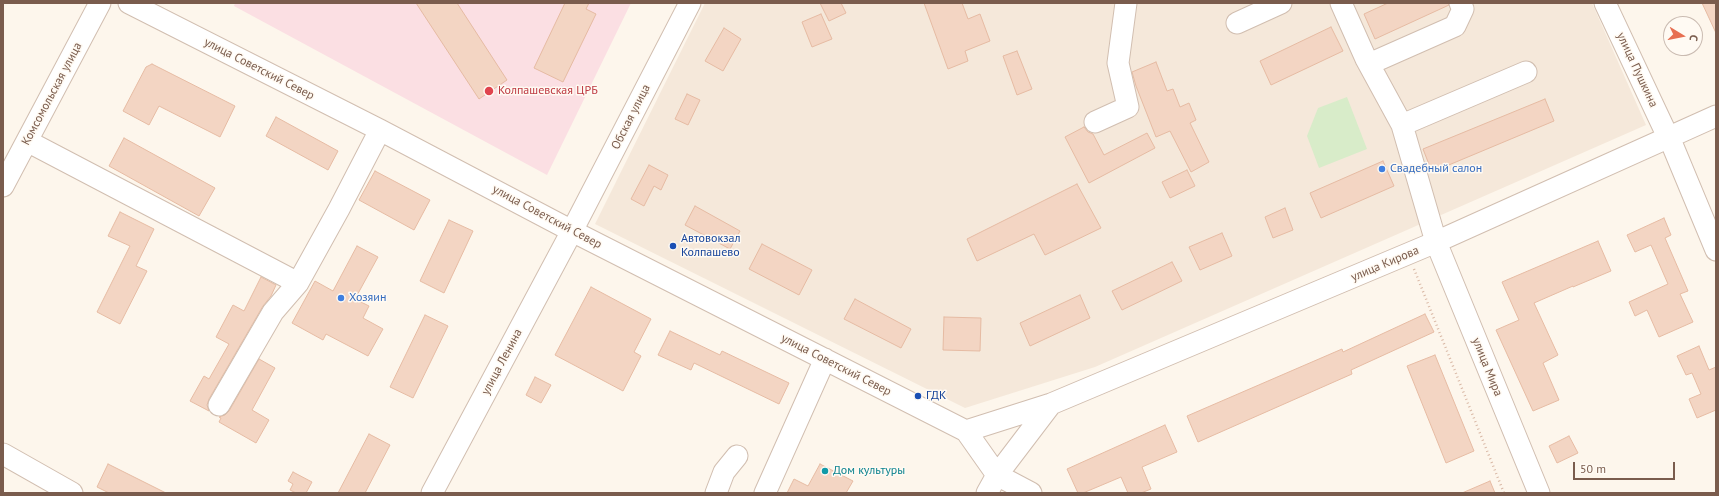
<!DOCTYPE html>
<html>
<head>
<meta charset="utf-8">
<style>
  body { margin:0 }
  #map { position:relative; width:1719px; height:496px; overflow:hidden; background:#fdf6ec; font-family:"PT Sans",sans-serif }
  canvas { display:block }
  .frame { position:absolute; inset:0; border:4px solid #7a5c4d; pointer-events:none }
  .north { position:absolute; left:1663px; top:16px; width:40px; height:40px; box-sizing:border-box; background:#fffaf3; border:1px solid #cabbb1; border-radius:50%; rotate:100deg; font-size:11px; font-weight:700; line-height:16px; text-align:center; color:#7a5c4d }
  .north::after { content:''; display:block; margin:auto; width:14px; height:18px; background:#e76f51; clip-path:polygon(50% 0,100% 100%,50% 72%,0 100%) }
  .scale { position:absolute; left:1573px; top:462px; width:102px; height:18px; box-sizing:border-box; border:2px solid #7a5c4d; border-top:0; padding-left:5px; font-size:12px; line-height:14px; white-space:nowrap; color:#7a5c4d; -webkit-text-stroke:3px #fffaf3; paint-order:stroke }
</style>
</head>
<body>
<div id="map">
<canvas width="1719" height="496"></canvas>
<div class="frame"></div>
<div class="north">С</div>
<div class="scale">50 m</div>
</div>
<script>
const c = document.querySelector('canvas').getContext('2d');
c.lineJoin = 'round';
function paint(path, color) {
  c.fillStyle = color;
  c.fill(path, 'evenodd');
}
function toPath(rows) {
  const path = new Path2D();
  for (const r of rows) {
    path.moveTo(r[0], r[1]);
    for (let i = 2; i < r.length; i += 2) path.lineTo(r[i], r[i + 1]);
  }
  return path;
}
function stroke(path, color, width, dash) {
  c.strokeStyle = color;
  c.lineWidth = width;
  c.lineCap = dash ? 'butt' : 'round';
  c.setLineDash(dash || []);
  c.stroke(path);
}
function drawText(font, color, halo, rows, align = 'center') {
  c.font = font + ' "PT Sans",sans-serif';
  c.lineWidth = 3;
  c.setLineDash([]);
  c.textBaseline = 'middle';
  c.strokeStyle = halo;
  c.fillStyle = color;
  for (const [text, x, y, turn = 0] of rows) {
    c.save();
    c.translate(x, y);
    c.rotate((+turn || 0) * Math.PI / 180);
    c.textAlign = isNaN(turn) ? turn : align;
    if (halo) c.strokeText(text, 0, 0);
    c.fillText(text, 0, 0);
    c.restore();
  }
}
paint(toPath([
  [705,3,1592,3,1646,125,1095,367,965,408,595,224]
]), '#f5e8da');
paint(toPath([
  [235,3,631,3,547,175,234,6]
]), '#fbdfe3');
paint(toPath([
  [1347,97,1367,149,1319,168,1307,136,1318,108]
]), '#d8ecc9');
const building = toPath([
  [416,3,457,3,507,80,479,99,416,3],
  [565,3,589,3,586,9,596,14,563,82,534,68,565,3],
  [820,3,841,3,846,13,829,21,820,3],
  [924,3,962,3,968,19,980,14,990,41,965,51,968,61,948,69,924,3],
  [1388,3,1448,3,1449,5,1375,39,1364,14,1388,3],
  [1702,3,1716,3,1716,33,1702,3],
  [821,14,832,39,812,47,802,22,821,14],
  [1331,27,1343,51,1271,85,1260,61,1331,27],
  [724,28,741,39,723,71,705,61,724,28],
  [1017,51,1032,89,1017,95,1003,56,1017,51],
  [1156,62,1167,91,1173,89,1180,107,1189,103,1196,120,1190,123,1209,162,1191,172,1170,131,1156,137,1136,86,1132,72,1156,62],
  [152,64,235,106,220,137,159,106,149,125,123,111,146,67,152,64],
  [687,94,700,100,688,125,675,119,687,94],
  [1545,99,1554,121,1432,172,1423,149,1545,99],
  [276,117,338,151,328,170,266,136,276,117],
  [1084,127,1088,132,1093,134,1104,155,1147,133,1155,148,1089,183,1065,137,1084,127],
  [124,138,215,188,199,216,109,166,124,138],
  [1383,161,1394,186,1321,218,1310,193,1383,161],
  [649,165,668,175,661,190,654,186,644,206,631,199,649,165],
  [1187,170,1195,186,1170,198,1162,182,1187,170],
  [375,171,430,200,414,230,359,200,375,171],
  [1077,184,1101,228,1045,255,1034,234,977,261,967,239,1077,184],
  [695,206,740,231,730,249,685,225,695,206],
  [1285,208,1293,230,1273,238,1265,217,1285,208],
  [120,212,154,229,136,266,147,271,120,324,97,312,130,246,108,236,120,212],
  [1664,218,1671,235,1665,238,1688,291,1680,294,1693,322,1659,337,1647,310,1635,316,1629,302,1668,284,1651,245,1635,252,1627,235,1664,218],
  [449,220,473,231,444,293,420,281,449,220],
  [1222,233,1232,256,1200,270,1189,247,1222,233],
  [1598,241,1611,271,1573,287,1573,286,1534,303,1558,355,1543,363,1559,400,1533,411,1496,330,1519,320,1502,282,1598,241],
  [762,244,812,270,799,295,749,269,762,244],
  [357,246,378,257,355,299,369,306,363,318,383,329,368,356,326,334,323,340,292,323,315,281,333,291,357,246],
  [1172,262,1182,281,1122,310,1112,291,1172,262],
  [261,277,276,285,271,296,263,306,209,399,207,405,209,411,190,401,204,376,209,379,229,344,216,337,233,305,244,311,261,277],
  [591,287,651,319,634,352,641,356,623,391,555,355,591,287],
  [1080,295,1090,318,1030,346,1020,323,1080,295],
  [855,299,911,329,901,348,844,319,855,299],
  [1425,314,1434,332,1351,370,1352,374,1198,442,1187,416,1342,349,1343,352,1425,314],
  [425,315,448,326,413,398,390,387,425,315],
  [944,317,981,318,980,351,943,350,944,317],
  [670,331,720,355,722,351,789,383,779,404,694,363,691,370,658,355,670,331],
  [1699,346,1709,370,1716,367,1716,410,1697,418,1689,399,1701,394,1692,373,1686,375,1677,356,1699,346],
  [1435,355,1474,451,1446,463,1407,366,1435,355],
  [259,359,275,368,252,410,269,420,256,443,219,422,221,418,219,417,225,415,229,411,259,359],
  [535,377,551,385,541,403,526,395,535,377],
  [1165,425,1177,452,1142,467,1151,489,1141,493,1128,493,1121,477,1083,493,1078,493,1067,469,1165,425],
  [369,434,390,445,365,493,338,493,369,434],
  [1569,436,1578,453,1557,463,1549,446,1569,436],
  [108,464,166,493,109,493,97,487,108,464],
  [820,464,853,481,846,493,787,493,794,479,808,486,820,464],
  [293,472,312,482,306,493,296,493,290,490,293,484,288,481,293,472],
  [1490,481,1495,493,1462,493,1490,481]
]);
paint(building, '#f3d5c3');
stroke(building, '#e6bba3', 1);
const minor = toPath([
  [129,3,380,130,572,231,966,431,997,475,1031,493],
  [1341,3,1366,59,1402,125,1436,242,1539,493],
  [1605,3,1668,137],
  [1237,23,1281,3],
  [1369,64,1455,26,1463,9,1460,3],
  [1095,122,1128,107,1118,63,1126,3],
  [1402,125,1526,72],
  [1669,137,1716,250],
  [27,141,298,283],
  [3,186,100,3],
  [219,405,273,312,298,283,339,209,380,130],
  [966,431,1051,404,1436,242,1716,116],
  [3,454,72,493],
  [432,493,572,231,690,3],
  [716,493,724,472,737,456],
  [765,493,825,359],
  [987,493,997,475,1051,404]
]);
stroke(minor, '#d1beb0', 23);
stroke(toPath([
  [1414,269,1504,493]
]), '#d9b8a5', 2.5, [1, 3]);
stroke(minor, '#fff', 21);
for (const [x, y, r, color] of [
  [489,91,5,"#e0444e"],
  [1382,169,4,"#3f7fe0"],
  [673,246,4,"#1a4fb4"],
  [341,298,4,"#3f7fe0"],
  [918,396,4,"#1a4fb4"],
  [825,471,4,"#0f9aa8"]
]) {
  const dot = new Path2D();
  dot.arc(x, y, r, 0, 2 * Math.PI);
  c.fillStyle = color;
  c.fill(dot);
  stroke(dot, '#fffaf3', 1.5);
}
drawText('12px', '#7a5c4d', '#fffaf3', [
  ["улица Советский Север",259,69,27],
  ["улица Пушкина",1637,70,65],
  ["Комсомольская улица",52,94,-62],
  ["Обская улица",631,117,-63],
  ["улица Советский Север",547,217,28],
  ["улица Кирова",1385,264,-23],
  ["улица Ленина",502,362,-62],
  ["улица Советский Север",836,365,27],
  ["улица Мира",1487,367,68]
]);
drawText('12px', '#be3a42', '#fffaf3', [
  ["Колпашевская ЦРБ",498,91]
], 'left');
drawText('12px', '#366cbe', '#fffaf3', [
  ["Свадебный салон",1390,169],
  ["Хозяин",349,298]
], 'left');
drawText('12px', '#164399', '#fffaf3', [
  ["Автовокзал",681,239],
  ["Колпашево",681,253],
  ["ГДК",926,396]
], 'left');
drawText('12px', '#0d838f', '#fffaf3', [
  ["Дом культуры",833,471]
], 'left');
</script>
</body>
</html>
